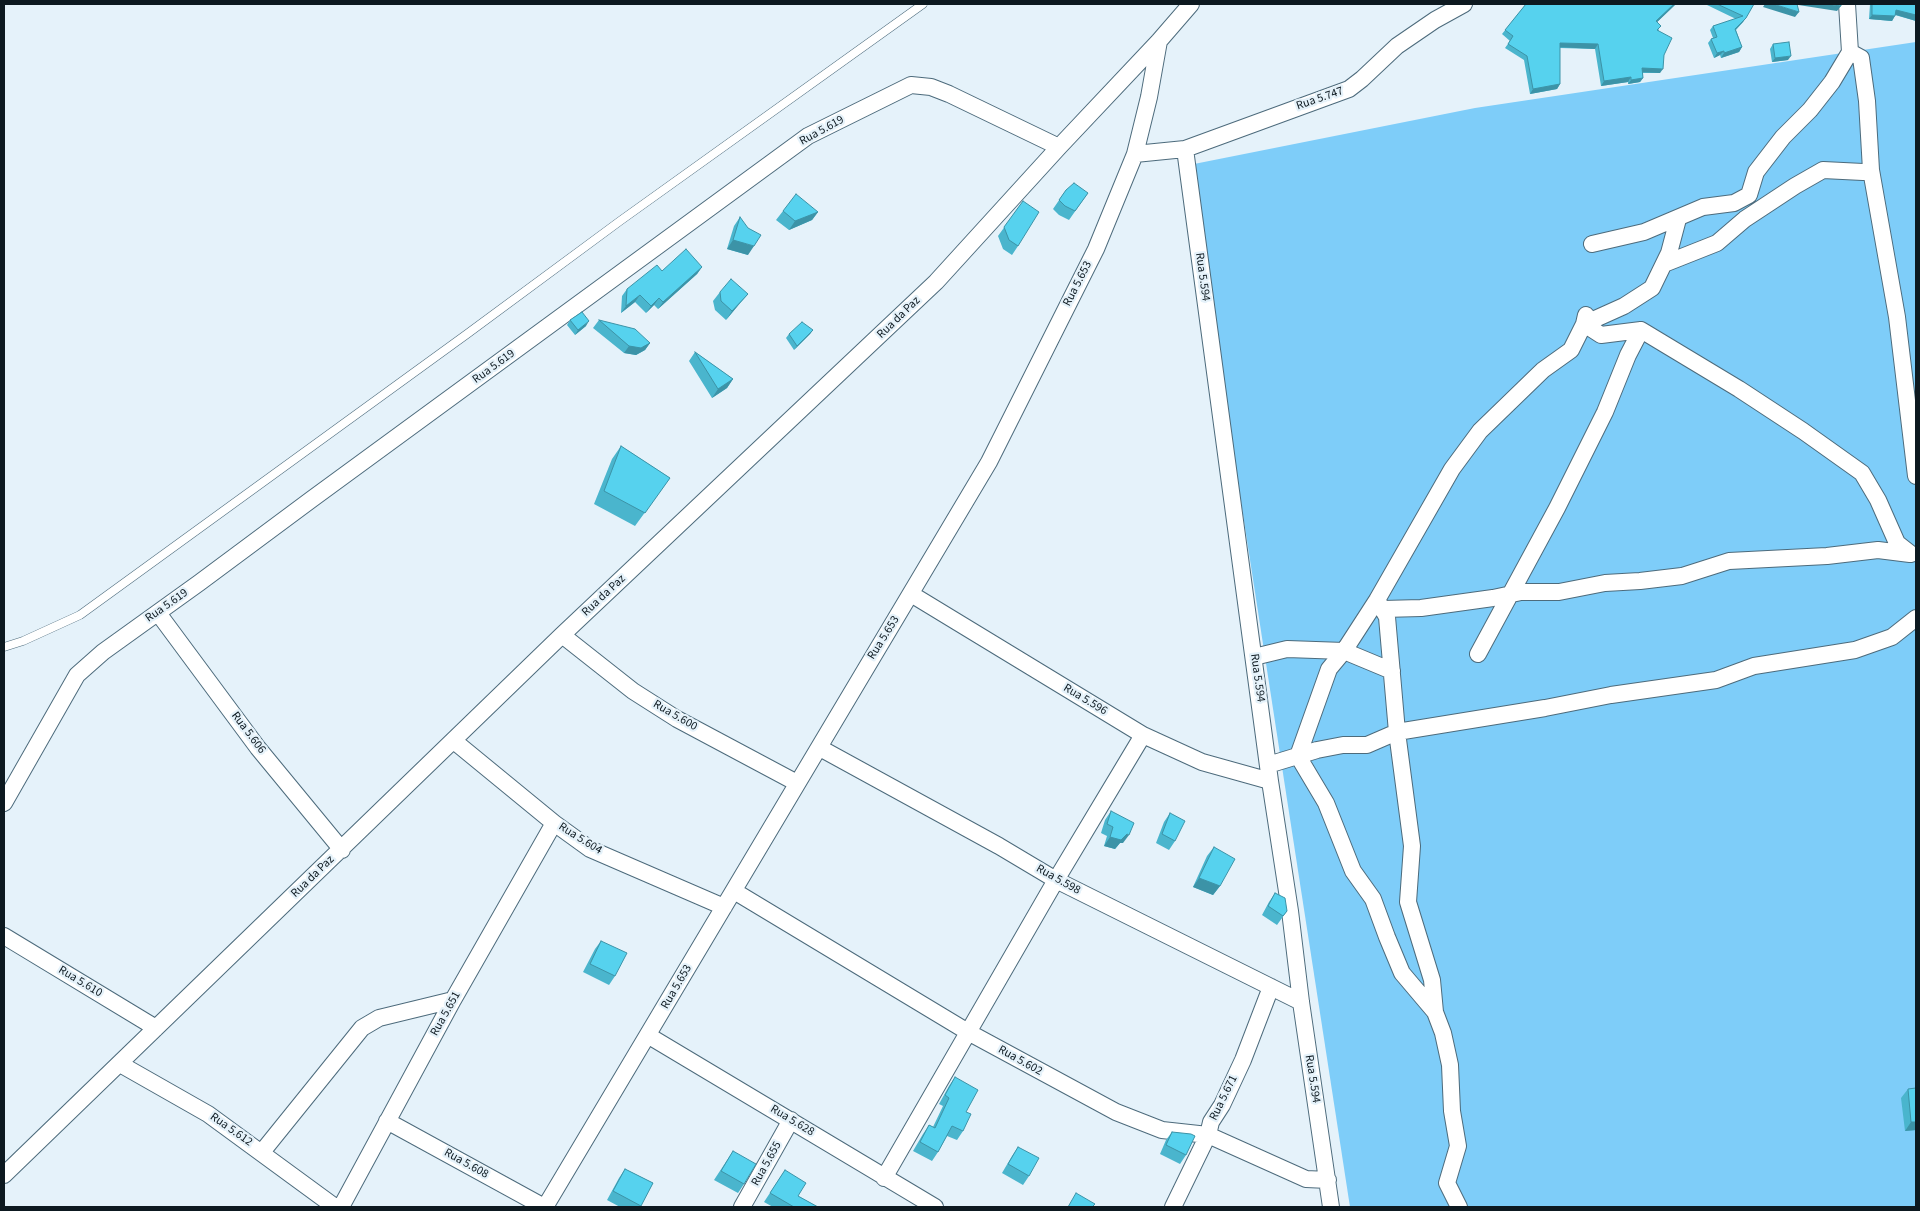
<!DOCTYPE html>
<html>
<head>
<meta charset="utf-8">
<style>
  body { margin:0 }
  #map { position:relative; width:1920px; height:1211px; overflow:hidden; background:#e5f2fa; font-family:"Source Sans 3",sans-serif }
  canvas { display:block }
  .frame { position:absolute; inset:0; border:5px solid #0d1920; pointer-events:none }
</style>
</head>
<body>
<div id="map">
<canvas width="1920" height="1211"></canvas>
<div class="frame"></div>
</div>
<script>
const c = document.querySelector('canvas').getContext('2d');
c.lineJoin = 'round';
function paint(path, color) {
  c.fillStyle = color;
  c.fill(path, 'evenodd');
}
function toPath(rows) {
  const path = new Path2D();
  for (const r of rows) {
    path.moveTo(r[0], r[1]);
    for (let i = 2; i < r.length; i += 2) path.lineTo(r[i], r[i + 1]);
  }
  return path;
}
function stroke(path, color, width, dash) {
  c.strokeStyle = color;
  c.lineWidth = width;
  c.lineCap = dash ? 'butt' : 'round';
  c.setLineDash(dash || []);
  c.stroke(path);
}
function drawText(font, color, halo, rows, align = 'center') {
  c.font = font + ' "Source Sans 3",sans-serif';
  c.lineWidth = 4.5;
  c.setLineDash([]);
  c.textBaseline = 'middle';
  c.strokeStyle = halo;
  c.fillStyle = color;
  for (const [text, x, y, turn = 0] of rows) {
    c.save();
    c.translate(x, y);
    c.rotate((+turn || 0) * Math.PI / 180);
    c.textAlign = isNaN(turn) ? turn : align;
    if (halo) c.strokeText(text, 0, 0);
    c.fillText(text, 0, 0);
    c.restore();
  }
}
paint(toPath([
  [1916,42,1916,1207,1350,1207,1189,165,1475,108]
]), '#7ecdf9');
const lane = toPath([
  [4,647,23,641,80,615,467,334,620,221,923,4]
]);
const street = toPath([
  [1847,4,1850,52],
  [1850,52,1861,58,1867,101,1871,170,1897,317,1916,476],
  [1185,149,1270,781,1290,911,1301,1002,1331,1207],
  [1135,154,1185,149,1349,89,1362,79,1397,46,1435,20,1464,4],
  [1592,244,1644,232,1703,207,1734,203,1749,195,1756,172,1783,137,1810,110,1832,82,1850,52],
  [1664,264,1717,243,1745,219,1795,186,1823,170,1863,172,1871,170],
  [1584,324,1624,306,1652,288,1669,253,1678,219],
  [1641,330,1739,389,1803,431,1862,473,1878,500,1897,543,1911,554],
  [911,594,1143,735,1202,762,1270,781],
  [1377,600,1387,617,1397,732,1412,846,1408,902,1432,980,1435,1012,1443,1033,1450,1065,1452,1111,1458,1146,1447,1183,1459,1207],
  [1383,609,1421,608,1493,598,1521,592,1559,592,1605,583,1640,581,1682,576,1729,561,1827,556,1878,550,1910,554],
  [158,613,258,748,342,850],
  [562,635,633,691,677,719,797,783],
  [1478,654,1557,508,1605,412,1628,355,1641,330,1601,335,1584,324],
  [1254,657,1287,649,1344,651,1392,671],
  [454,741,554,823,590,849,724,907],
  [820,748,999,846,1056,880,1301,1002],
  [1268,765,1317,750,1343,745,1367,745,1397,732,1545,708,1611,695,1716,680,1754,666,1855,650,1892,637,1916,618],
  [4,803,77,675,103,652,199,583,312,499,808,136,911,85,931,87,949,94,1059,147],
  [734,891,968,1032,1116,1112,1162,1130,1208,1135,1306,1179,1328,1180],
  [4,936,156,1028],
  [1435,1012,1402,973,1387,937,1373,899,1353,871,1326,803,1298,756,1329,669,1344,651,1377,600,1452,469,1480,431,1543,370,1571,350,1584,324,1586,315],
  [649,1036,935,1207],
  [120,1064,208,1114,335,1207],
  [387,1121,544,1207],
  [262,1152,362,1028,379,1018,453,1000],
  [4,1175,562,635,936,282,1059,147,1159,41,1191,4],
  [884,1178,1056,880,1143,735],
  [341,1207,453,1000,554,823],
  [545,1207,989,462,1096,249,1135,154,1149,97,1159,41],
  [742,1207,791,1120],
  [1173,1207,1208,1135,1211,1122,1222,1105,1243,1060,1271,987]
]);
stroke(lane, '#4d6b7c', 9);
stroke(street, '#4d6b7c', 18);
stroke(lane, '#fff', 8);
stroke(street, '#fff', 16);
paint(toPath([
  [1526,4,1676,4,1657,22,1664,55,1660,73,1643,73,1643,78,1640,82,1628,84,1628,82,1601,86,1595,49,1560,48,1560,84,1557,89,1530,94,1524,60,1505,48,1510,41,1502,34],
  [1707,4,1754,4,1743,22,1736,30,1742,47,1739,52,1721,58,1720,55,1714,58,1708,43,1711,39,1713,38,1710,30,1713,26,1736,19,1707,5],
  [1870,4,1916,4,1916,21,1895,15,1892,21,1869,19],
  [1773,44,1788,60,1772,62,1770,49],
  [1066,190,1088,193,1069,220,1059,215,1053,209],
  [1023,201,1018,246,1012,255,1003,249,998,236],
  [783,211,818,212,812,220,789,230,776,220],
  [740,217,748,255,727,249,734,226],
  [702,267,697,274,658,309,654,305,646,313,635,302,621,313,622,296,627,289,662,271],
  [720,292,748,294,741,302,726,320,715,310,713,301],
  [570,320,586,326,575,335,567,325],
  [599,320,650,343,645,350,636,355,624,353,593,328],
  [813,330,810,334,794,350,786,338,789,334],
  [695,352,733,379,727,388,712,398,689,361],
  [621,446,670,478,635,526,594,504,612,459],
  [1111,811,1123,843,1120,843,1115,849,1104,846,1107,836,1101,833,1105,820],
  [1170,813,1175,841,1169,850,1156,843,1164,822],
  [1214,847,1220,886,1213,895,1193,887,1207,856],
  [1275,893,1287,911,1277,925,1262,915,1269,902],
  [601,941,615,976,609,985,583,972,595,949],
  [955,1077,966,1112,963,1131,957,1140,947,1136,938,1152,932,1161,913,1151,923,1134,929,1125,933,1127,943,1106,939,1104,949,1086],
  [1908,1089,1916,1130,1905,1131,1901,1098],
  [1172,1132,1186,1155,1180,1164,1160,1154,1166,1140],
  [1018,1147,1029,1176,1023,1185,1002,1173,1012,1156],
  [733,1151,744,1184,738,1193,714,1180],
  [625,1169,653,1183,640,1207,620,1207,607,1200,619,1178],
  [785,1170,798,1196,818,1207,773,1207,764,1202]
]), '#4ab5cd');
paint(toPath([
  [1674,4,1676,4,1653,26,1656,21],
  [1765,4,1773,4,1799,12,1795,17,1763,7],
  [1792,4,1824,4,1841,6,1837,11],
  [1896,10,1916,15,1916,21,1893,14],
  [1872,15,1895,16,1892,21,1869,19],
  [1746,18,1743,22,1732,33,1735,29],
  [1560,43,1598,44,1595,49,1557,47],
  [1742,47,1739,52,1721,58,1724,53],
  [1724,51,1720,55,1714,58,1717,53],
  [1791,56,1788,60,1772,62,1775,58],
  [1642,68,1663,69,1660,73,1639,72],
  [1631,77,1628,82,1601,86,1604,81],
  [1643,78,1640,82,1628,84,1631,80],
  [1560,84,1557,89,1530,94,1533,89],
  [818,212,812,220,789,230,795,221],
  [733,240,754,246,748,255,727,249],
  [702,267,697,274,658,309,663,302],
  [748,294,741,302,726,320,732,311],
  [640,295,635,302,621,313,626,306],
  [659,298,654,305,646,313,651,306],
  [589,321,586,326,575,335,578,330],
  [813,330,810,334,794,350,797,346],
  [650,343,645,350,636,355,624,353,629,346],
  [733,379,727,388,712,398,718,389],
  [1127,834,1129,835,1123,843,1120,843,1115,849,1104,846,1110,837],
  [1199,878,1220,886,1213,895,1193,887],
  [1911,1122,1916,1122,1916,1130,1905,1131]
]), '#3c93a7');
const building = toPath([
  [1526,4,1674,4,1656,21,1661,26,1657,30,1672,38,1664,55,1663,69,1642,68,1643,78,1631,80,1631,77,1604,81,1598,44,1560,43,1560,84,1533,89,1527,56,1508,44,1513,36,1505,30,1526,4],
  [1717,4,1754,4,1746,18,1735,29,1742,47,1724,53,1724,51,1717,53,1711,39,1717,37,1713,26,1743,16,1717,4],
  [1773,4,1797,4,1799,12,1773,4],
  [1824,4,1841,4,1841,6,1824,4],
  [1872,4,1916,4,1916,15,1896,10,1895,16,1872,15,1872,4],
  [1789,42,1791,56,1775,58,1773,44,1789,42],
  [1074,183,1088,193,1075,211,1065,206,1059,200,1066,190,1074,183],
  [796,194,818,212,795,221,783,211,796,194],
  [1023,201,1039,212,1018,246,1009,240,1004,227,1023,201],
  [740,217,748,228,761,235,754,246,733,240,740,217],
  [686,249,702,267,663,302,659,298,651,306,640,295,626,306,627,289,657,265,662,271,686,249],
  [731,279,748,294,732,311,721,301,720,292,731,279],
  [582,312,589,321,578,330,570,320,582,312],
  [599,320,635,329,650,343,641,348,629,346,599,320],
  [802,322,813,330,797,346,789,334,802,322],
  [695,352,733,379,718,389,695,352],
  [621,446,670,478,645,513,604,491,621,446],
  [1111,811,1134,823,1129,835,1127,834,1121,840,1110,837,1113,827,1107,824,1111,811],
  [1170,813,1185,821,1175,841,1162,834,1170,813],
  [1214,847,1235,859,1220,886,1199,878,1214,847],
  [1275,893,1285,898,1287,911,1283,916,1268,906,1275,893],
  [601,941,627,953,615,976,590,964,601,941],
  [955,1077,978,1090,966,1112,971,1114,963,1131,952,1126,938,1152,920,1142,929,1125,935,1128,949,1098,945,1095,955,1077],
  [1916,1088,1916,1122,1911,1122,1908,1089,1916,1088],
  [1172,1132,1191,1134,1195,1136,1186,1155,1166,1145,1172,1132],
  [1018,1147,1039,1158,1029,1176,1008,1164,1018,1147],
  [733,1151,756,1164,744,1184,721,1171,733,1151],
  [625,1169,653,1183,641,1206,613,1191,625,1169],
  [785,1170,806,1183,798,1196,818,1207,794,1207,770,1193,785,1170],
  [1076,1193,1095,1204,1092,1207,1068,1207,1076,1193]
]);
paint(building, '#56d2ee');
stroke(building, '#3c93a7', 1);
drawText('12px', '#0d1920', '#e5f2fa', [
  ["Rua 5.747",1320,99,-19],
  ["Rua 5.619",822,131,-29],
  ["Rua 5.594",1202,277,82],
  ["Rua 5.653",1078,284,-63],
  ["Rua da Paz",899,318,-44],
  ["Rua 5.619",494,367,-36],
  ["Rua da Paz",604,596,-43],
  ["Rua 5.619",167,606,-35],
  ["Rua 5.653",884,638,-58],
  ["Rua 5.594",1257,678,82],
  ["Rua 5.596",1085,700,31],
  ["Rua 5.600",675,716,30],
  ["Rua 5.606",248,733,53],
  ["Rua 5.604",580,839,32],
  ["Rua da Paz",313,877,-44],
  ["Rua 5.598",1058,880,29],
  ["Rua 5.610",80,982,31],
  ["Rua 5.653",677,987,-60],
  ["Rua 5.651",446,1014,-61],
  ["Rua 5.602",1020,1061,29],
  ["Rua 5.594",1312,1079,81],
  ["Rua 5.671",1224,1098,-64],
  ["Rua 5.628",792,1121,31],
  ["Rua 5.612",231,1130,35],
  ["Rua 5.608",466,1164,29],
  ["Rua 5.655",767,1164,-61]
]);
</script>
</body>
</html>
